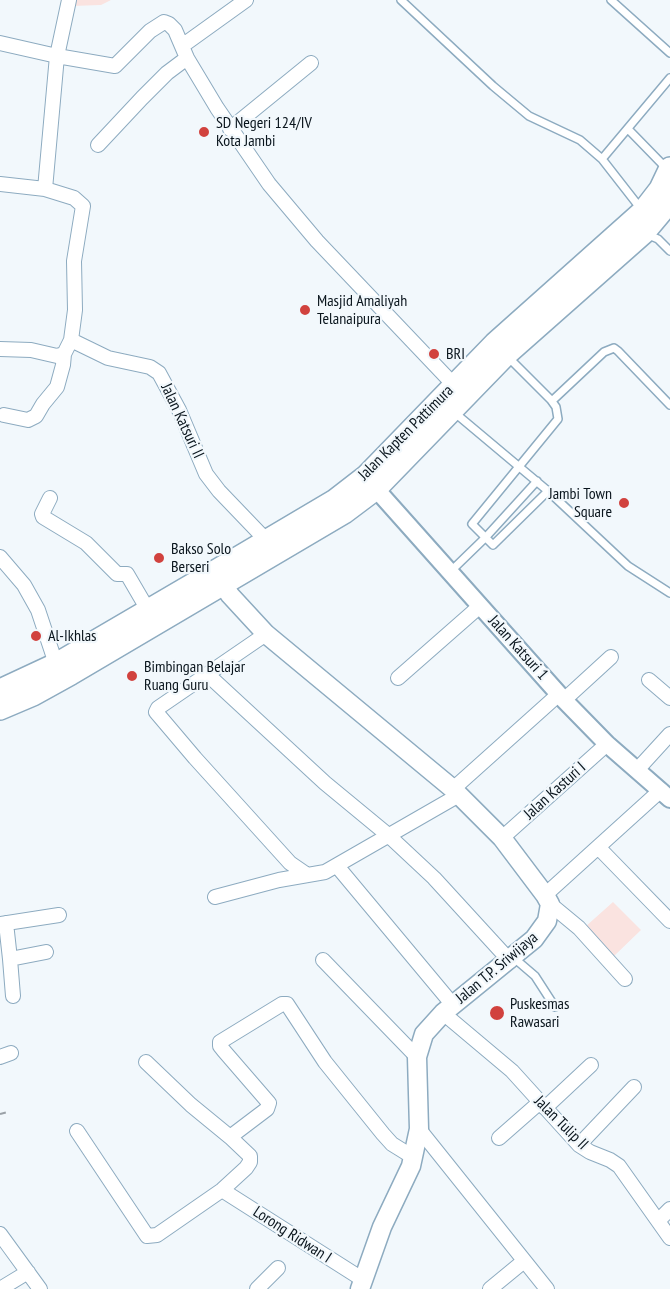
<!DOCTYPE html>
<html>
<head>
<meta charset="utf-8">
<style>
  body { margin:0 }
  canvas { display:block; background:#f2f8fc }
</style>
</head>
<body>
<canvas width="670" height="1289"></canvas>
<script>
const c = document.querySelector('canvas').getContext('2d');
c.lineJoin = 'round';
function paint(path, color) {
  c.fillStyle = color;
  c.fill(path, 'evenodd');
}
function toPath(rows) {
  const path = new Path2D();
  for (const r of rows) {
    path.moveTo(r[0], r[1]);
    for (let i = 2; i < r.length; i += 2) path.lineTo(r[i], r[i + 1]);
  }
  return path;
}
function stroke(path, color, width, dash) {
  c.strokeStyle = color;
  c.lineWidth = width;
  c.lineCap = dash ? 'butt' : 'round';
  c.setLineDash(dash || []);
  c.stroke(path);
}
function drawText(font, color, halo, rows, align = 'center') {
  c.font = font + ' "PT Sans Narrow",sans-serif';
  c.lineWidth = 4.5;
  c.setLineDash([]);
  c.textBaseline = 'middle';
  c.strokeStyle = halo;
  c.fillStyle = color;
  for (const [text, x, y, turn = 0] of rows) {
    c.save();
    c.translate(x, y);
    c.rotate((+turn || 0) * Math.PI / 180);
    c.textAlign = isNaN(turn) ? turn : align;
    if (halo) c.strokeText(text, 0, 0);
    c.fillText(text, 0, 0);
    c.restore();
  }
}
paint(toPath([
  [73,0,111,0,101,5,72,6],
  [613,902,641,930,613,957,585,927]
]), '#fae3e0');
const service = toPath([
  [401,0,493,86,529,116,580,140,602,159,641,209],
  [611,0,670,53],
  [628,129,666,168],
  [602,159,670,78],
  [646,234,658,239,670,251],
  [508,357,551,400,556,407,558,419,472,524,493,545,548,491],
  [551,400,554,399,604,352,614,348,618,351,670,405],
  [455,413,548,491,628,566,670,593],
  [451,571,485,538,537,481],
  [514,958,535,976,555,1007]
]);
const minor = toPath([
  [0,43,57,56,115,66,150,31,164,22,169,24,175,30,187,58,217,108,269,184,317,241,454,385],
  [182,46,246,0],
  [230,129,311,63],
  [98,145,142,98,167,73,187,58],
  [0,184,45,189,74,198,83,206,74,261,75,310,71,340,64,354,57,356,31,350,0,349],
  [45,189,57,56,69,0],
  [71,340,108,358,150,367,159,373,179,410,206,474,219,491,266,540],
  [4,415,28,420,36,416,43,404,57,387,63,365,64,354],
  [50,498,42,514,43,517,86,543,117,574,127,574,148,610],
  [0,557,24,585,38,610,56,664],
  [266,634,158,708,156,712,195,758,290,863,306,874],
  [207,674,325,783,388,835,434,878,510,961],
  [398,678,480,606],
  [649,680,670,698],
  [564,700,611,657],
  [637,770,670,734],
  [453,789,559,694],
  [502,838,607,744],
  [598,847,670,921],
  [337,866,453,1005],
  [545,895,661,790],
  [215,897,279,880,325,872,459,795],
  [550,904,579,928,625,979],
  [6,923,10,959,46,952],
  [0,924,59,915],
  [10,959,13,996],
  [323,960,417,1057],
  [443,1013,512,1071,579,1145,590,1152,610,1160,619,1166,670,1238],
  [0,1057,11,1053],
  [545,1108,591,1065],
  [419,1129,547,1289],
  [77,1131,147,1236,157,1235,222,1190,246,1168,250,1162,250,1156,230,1137,191,1105,146,1062],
  [230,1137,267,1109,269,1103,224,1051,220,1046,220,1042,282,1004,287,1004,325,1062,383,1134,392,1144,413,1157],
  [499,1138,540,1102],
  [579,1145,634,1087],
  [222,1190,362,1279],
  [658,1221,670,1209],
  [0,1234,40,1289],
  [0,1289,28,1272],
  [257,1289,278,1268],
  [490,1289,524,1261]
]);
const tertiary = toPath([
  [376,489,564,700,607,744,670,799]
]);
const secondary = toPath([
  [216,574,230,595,266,634,453,789,502,838,545,895,550,904,547,921,534,939,443,1013,424,1034,417,1057,419,1129,411,1166,382,1227,360,1289]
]);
const primary = toPath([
  [0,690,56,664,215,571,335,500,366,476,495,343,643,211,660,189,670,168],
  [0,709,33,695,71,674,344,513,376,489,506,355,644,233,670,202]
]);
stroke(service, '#8dabc0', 10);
stroke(minor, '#8dabc0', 16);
stroke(tertiary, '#8dabc0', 20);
stroke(secondary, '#8dabc0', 21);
stroke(primary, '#8dabc0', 24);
stroke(toPath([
  [0,1114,8,1112]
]), '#9aa1a7', 2, [6, 3]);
stroke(service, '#fff', 7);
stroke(minor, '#fff', 14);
stroke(tertiary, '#fff', 16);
stroke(secondary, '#fff', 18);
stroke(primary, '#fff', 21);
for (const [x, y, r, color] of [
  [204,132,6,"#d1423e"],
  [305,310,6,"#d1423e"],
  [434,354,6,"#d1423e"],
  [624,503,6,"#d1423e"],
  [159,558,6,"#d1423e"],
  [36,636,6,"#d1423e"],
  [132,676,6,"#d1423e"],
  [497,1013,8,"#d1423e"]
]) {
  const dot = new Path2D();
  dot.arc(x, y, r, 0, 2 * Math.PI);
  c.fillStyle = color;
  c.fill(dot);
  stroke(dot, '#f2f8fc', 2);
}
drawText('16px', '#09141c', '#f2f8fc', [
  ["SD Negeri 124/IV",216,123],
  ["Kota Jambi",216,141],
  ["Masjid Amaliyah",317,301],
  ["Telanaipura",317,319],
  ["BRI",446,354],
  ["Jambi Town",612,494,"right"],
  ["Square",612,512,"right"],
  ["Bakso Solo",171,549],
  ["Berseri",171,567],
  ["Al-Ikhlas",48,636],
  ["Bimbingan Belajar",144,667],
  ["Ruang Guru",144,685],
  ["Puskesmas",510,1004],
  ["Rawasari",510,1022]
], 'left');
drawText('16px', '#09141c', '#f2f8fc', [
  ["Jalan Katsuri II",182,421,65],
  ["Jalan Kapten Pattimura",406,433,-45],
  ["Jalan Katsuri 1",518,648,48],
  ["Jalan Kasturi I",555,791,-42],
  ["Jalan T.P. Sriwijaya",497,968,-40],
  ["Jalan Tulip II",561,1123,45],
  ["Lorong Ridwan I",292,1235,33]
]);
</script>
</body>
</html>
